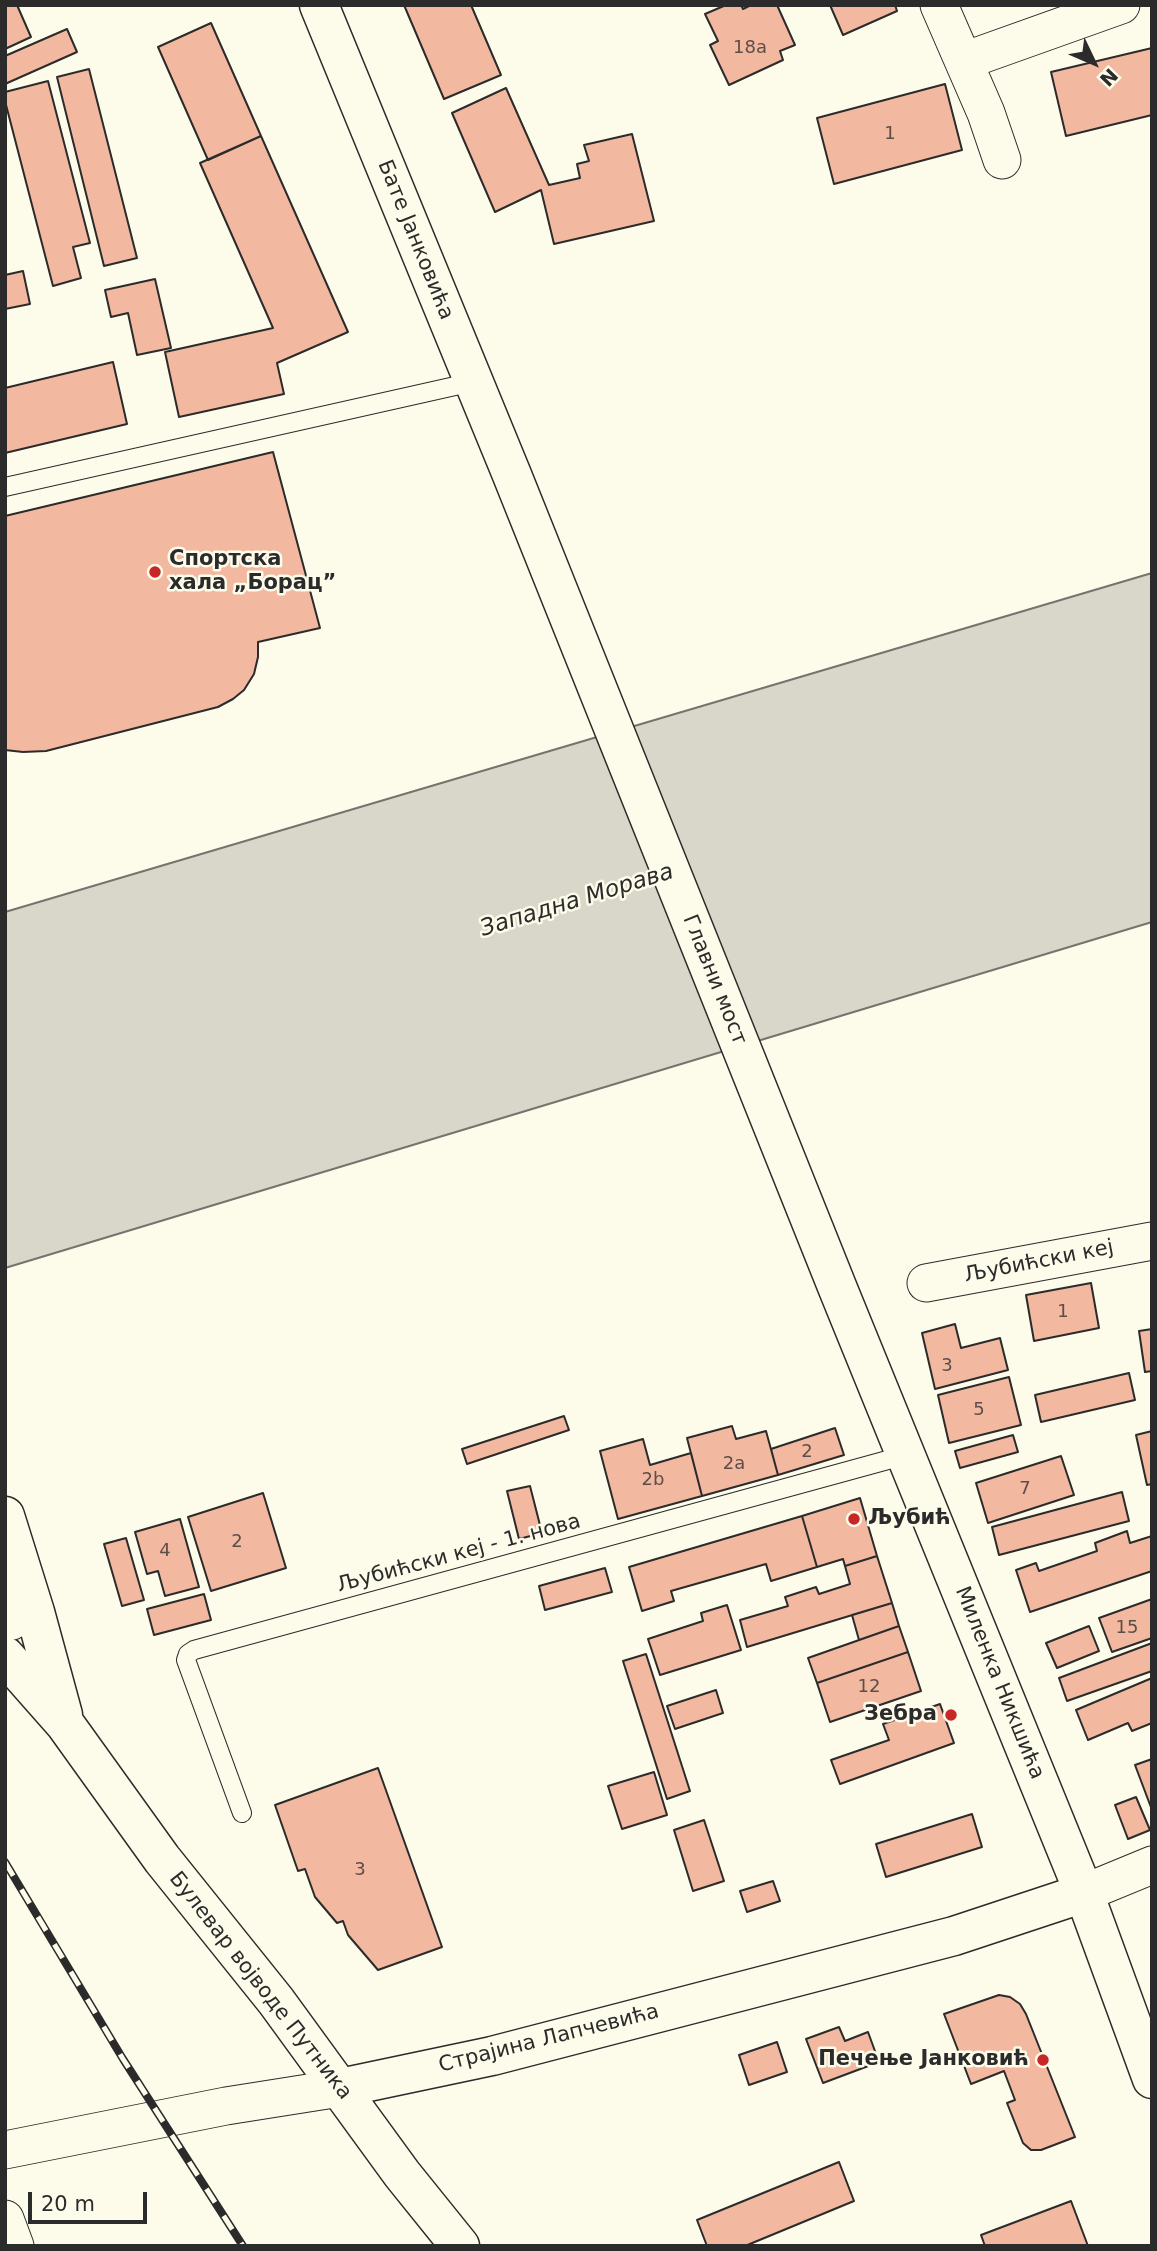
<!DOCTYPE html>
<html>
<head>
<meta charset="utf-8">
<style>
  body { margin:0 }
  #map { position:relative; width:1157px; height:2251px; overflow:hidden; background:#fdfbea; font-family:"DejaVu Sans",sans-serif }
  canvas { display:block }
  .frame { position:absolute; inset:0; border:7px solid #2b2b2b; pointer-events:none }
  .north { position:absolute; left:1059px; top:28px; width:70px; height:70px; -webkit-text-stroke:5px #fdfbea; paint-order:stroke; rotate:134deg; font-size:19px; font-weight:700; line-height:28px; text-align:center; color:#2b2b2b }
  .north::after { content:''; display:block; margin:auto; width:24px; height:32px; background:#2b2b2b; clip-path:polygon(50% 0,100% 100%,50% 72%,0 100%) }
  .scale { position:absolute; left:28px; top:2192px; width:119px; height:32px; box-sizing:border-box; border:4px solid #2b2b2b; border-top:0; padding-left:9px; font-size:21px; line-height:24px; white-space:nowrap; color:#2b2b2b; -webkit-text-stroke:5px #fdfbea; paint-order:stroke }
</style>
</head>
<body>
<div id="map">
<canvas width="1157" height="2251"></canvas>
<div class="frame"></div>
<div class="north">N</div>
<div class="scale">20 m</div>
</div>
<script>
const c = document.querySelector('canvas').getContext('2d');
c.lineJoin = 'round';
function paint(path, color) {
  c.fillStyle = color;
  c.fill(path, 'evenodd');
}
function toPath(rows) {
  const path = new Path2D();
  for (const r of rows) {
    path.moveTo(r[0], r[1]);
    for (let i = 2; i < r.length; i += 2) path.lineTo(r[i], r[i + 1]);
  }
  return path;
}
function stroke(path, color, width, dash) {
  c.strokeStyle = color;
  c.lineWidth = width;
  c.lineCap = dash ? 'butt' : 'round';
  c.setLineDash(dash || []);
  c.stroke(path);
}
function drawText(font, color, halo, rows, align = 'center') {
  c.font = font + ' "DejaVu Sans",sans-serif';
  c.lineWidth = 5;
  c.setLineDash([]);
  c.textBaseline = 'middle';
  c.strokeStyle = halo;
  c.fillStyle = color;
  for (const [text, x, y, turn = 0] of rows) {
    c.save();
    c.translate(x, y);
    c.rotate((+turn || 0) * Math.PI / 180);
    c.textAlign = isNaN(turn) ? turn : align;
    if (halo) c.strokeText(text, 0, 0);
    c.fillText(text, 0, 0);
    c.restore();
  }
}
const water = toPath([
  [1152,573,1152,922,5,1268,5,912,1152,573]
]);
paint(water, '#d8d7c9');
stroke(water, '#74746e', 2);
const building = toPath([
  [5,5,17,5,31,37,5,49,5,5],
  [404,5,471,5,501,75,444,99,404,5],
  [726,5,741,5,743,9,751,5,777,5,795,45,780,51,783,60,729,85,710,45,718,41,705,14,726,5],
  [830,5,895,5,897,11,843,35,830,5],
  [211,23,261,136,208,160,158,47,211,23],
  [67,29,77,52,5,84,5,56,67,29],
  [1152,48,1152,115,1066,136,1051,72,1152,48],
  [89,69,137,258,104,266,57,77,89,69],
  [48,81,90,243,73,247,81,278,53,286,5,101,5,92,48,81],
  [945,84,962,150,834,184,817,118,945,84],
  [506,88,549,185,580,178,577,164,589,161,584,145,632,134,654,221,554,244,541,190,495,212,452,113,506,88],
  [261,136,348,332,277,363,284,394,179,417,165,352,273,328,200,163,261,136],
  [23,271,30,304,5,309,5,275,23,271],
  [155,279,171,348,137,355,128,313,111,317,105,290,155,279],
  [113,362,127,424,5,453,5,388,113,362],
  [273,452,320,628,258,642,258,657,254,674,244,690,233,699,218,707,46,751,23,752,5,750,5,516,273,452],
  [1091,1283,1099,1328,1034,1341,1026,1295,1091,1283],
  [955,1324,961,1348,1000,1338,1008,1370,935,1389,922,1333,955,1324],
  [1152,1329,1152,1371,1145,1372,1139,1331,1152,1329],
  [1129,1373,1135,1400,1041,1422,1035,1395,1129,1373],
  [1009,1377,1021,1425,949,1443,938,1395,1009,1377],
  [564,1416,569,1430,467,1464,462,1449,564,1416],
  [732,1426,736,1439,766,1431,778,1475,702,1496,687,1438,732,1426],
  [835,1428,844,1455,778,1475,771,1449,835,1428],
  [1152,1431,1152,1484,1147,1485,1136,1435,1152,1431],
  [1013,1435,1018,1452,960,1468,955,1451,1013,1435],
  [643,1439,650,1465,691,1453,702,1496,618,1519,600,1451,643,1439],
  [1061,1456,1074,1495,988,1523,976,1483,1061,1456],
  [530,1486,542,1533,519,1539,507,1491,530,1486],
  [1122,1492,1129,1521,999,1555,992,1527,1122,1492],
  [263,1493,286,1568,211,1591,188,1517,263,1493],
  [860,1498,877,1556,845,1566,843,1559,817,1567,802,1516,860,1498],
  [802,1516,817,1567,771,1581,766,1564,671,1591,674,1601,642,1611,629,1567,802,1516],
  [180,1519,199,1587,165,1596,158,1571,147,1574,135,1532,180,1519],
  [1127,1531,1130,1543,1152,1536,1152,1571,1030,1612,1016,1570,1036,1563,1039,1571,1097,1551,1095,1543,1127,1531],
  [126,1538,144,1600,122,1606,104,1544,126,1538],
  [877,1556,892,1603,747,1647,740,1620,788,1606,785,1597,816,1587,819,1594,850,1584,845,1566,877,1556],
  [605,1568,612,1592,545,1610,539,1586,605,1568],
  [204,1594,211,1620,154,1635,147,1609,204,1594],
  [1152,1599,1152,1638,1112,1652,1099,1618,1152,1599],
  [892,1603,899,1626,859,1640,852,1615,892,1603],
  [727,1605,741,1650,660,1675,648,1639,703,1621,701,1613,727,1605],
  [899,1626,908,1652,817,1683,808,1658,899,1626],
  [1089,1626,1099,1651,1057,1668,1046,1643,1089,1626],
  [1152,1643,1152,1671,1067,1701,1059,1678,1152,1643],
  [908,1652,921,1691,830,1722,817,1683,908,1652],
  [646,1654,690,1791,667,1799,623,1661,646,1654],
  [1152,1678,1152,1723,1132,1731,1128,1723,1088,1740,1076,1710,1152,1678],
  [716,1690,723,1713,675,1729,667,1706,716,1690],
  [940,1704,954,1743,840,1784,831,1760,889,1740,883,1724,940,1704],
  [1152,1759,1152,1810,1135,1765,1152,1759],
  [378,1768,442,1947,378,1970,348,1935,343,1921,337,1923,315,1897,305,1869,298,1871,275,1805,378,1768],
  [654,1772,667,1815,622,1829,608,1786,654,1772],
  [1136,1797,1150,1830,1128,1839,1115,1805,1136,1797],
  [972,1814,982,1847,886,1877,876,1844,972,1814],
  [704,1820,724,1881,693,1891,674,1830,704,1820],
  [773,1881,780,1901,747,1912,740,1891,773,1881],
  [999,1995,1010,1997,1020,2004,1026,2014,1075,2137,1041,2150,1031,2150,1023,2143,1007,2103,1015,2100,1004,2071,971,2084,944,2014,999,1995],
  [839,2027,845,2041,868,2032,879,2062,823,2083,806,2039,839,2027],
  [777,2042,787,2072,749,2085,739,2055,777,2042],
  [839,2162,854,2201,745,2246,707,2246,697,2220,839,2162],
  [1071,2201,1088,2246,985,2246,981,2235,1071,2201]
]);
paint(building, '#f2b8a0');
stroke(building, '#2b2b2b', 2);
const lane = toPath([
  [5,487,473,382],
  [242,1813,186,1660,188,1654,194,1650,906,1455]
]);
const street = toPath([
  [939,5,986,113,1002,160],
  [964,61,1121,5],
  [926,1283,1152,1241],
  [5,1603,12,1621],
  [1084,1893,1152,1865],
  [5,2150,226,2106,340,2088],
  [5,2219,15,2246]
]);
const secondary = toPath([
  [319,5,512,475,838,1289,1084,1893,1152,2079],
  [5,1516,35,1612,63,1715],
  [5,1656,65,1724,162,1859,276,2001,402,2174,460,2246],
  [340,2088,492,2056,954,1936,1084,1893]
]);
stroke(lane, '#2b2b2b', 20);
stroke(street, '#2b2b2b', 39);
stroke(secondary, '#2b2b2b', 41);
stroke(lane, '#fdfbea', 18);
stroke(street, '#fdfbea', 37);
stroke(secondary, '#fdfbea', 38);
const rail = toPath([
  [5,1862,123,2059,243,2246]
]);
stroke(rail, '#2b2b2b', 8);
stroke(rail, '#fdfbea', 5, [16]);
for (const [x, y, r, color] of [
  [155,572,7,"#c62828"],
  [854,1519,7,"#c62828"],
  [951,1715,7,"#c62828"],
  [1043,2060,7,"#c62828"]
]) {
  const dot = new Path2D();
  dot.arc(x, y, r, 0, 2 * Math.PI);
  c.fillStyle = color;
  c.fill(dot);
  stroke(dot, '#fdfbea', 2.5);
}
drawText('18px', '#5d4e48', null, [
  ["18a",750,48],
  ["1",890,134],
  ["1",1063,1312],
  ["3",947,1366],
  ["5",979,1410],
  ["2",807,1452],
  ["2a",734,1464],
  ["2b",653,1480],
  ["7",1025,1489],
  ["2",237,1542],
  ["4",165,1551],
  ["15",1127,1628],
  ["12",869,1687],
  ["3",360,1870]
]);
drawText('21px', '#2b2b2b', '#fdfbea', [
  ["Бате Јанковића",415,240,68],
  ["Главни мост",714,980,68],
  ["Љубићски кеј",1039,1262,-11],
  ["Љубићски кеј - 1. нова",459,1554,-15],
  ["Миленка Никшића",999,1683,68],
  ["Булевар војводе Путника",260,1986,52],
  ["Страјина Лапчевића",549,2039,-14]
]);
drawText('bold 21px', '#2b2b2b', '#fdfbea', [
  ["Спортска",169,560],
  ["хала „Борац”",169,584],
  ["Љубић",868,1519],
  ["Зебра",937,1715,"right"],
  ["Печење Јанковић",1029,2060,"right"]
], 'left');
drawText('italic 23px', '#2b2b2b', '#fdfbea', [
  ["Западна Морава",577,901,-17]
]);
</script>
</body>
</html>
